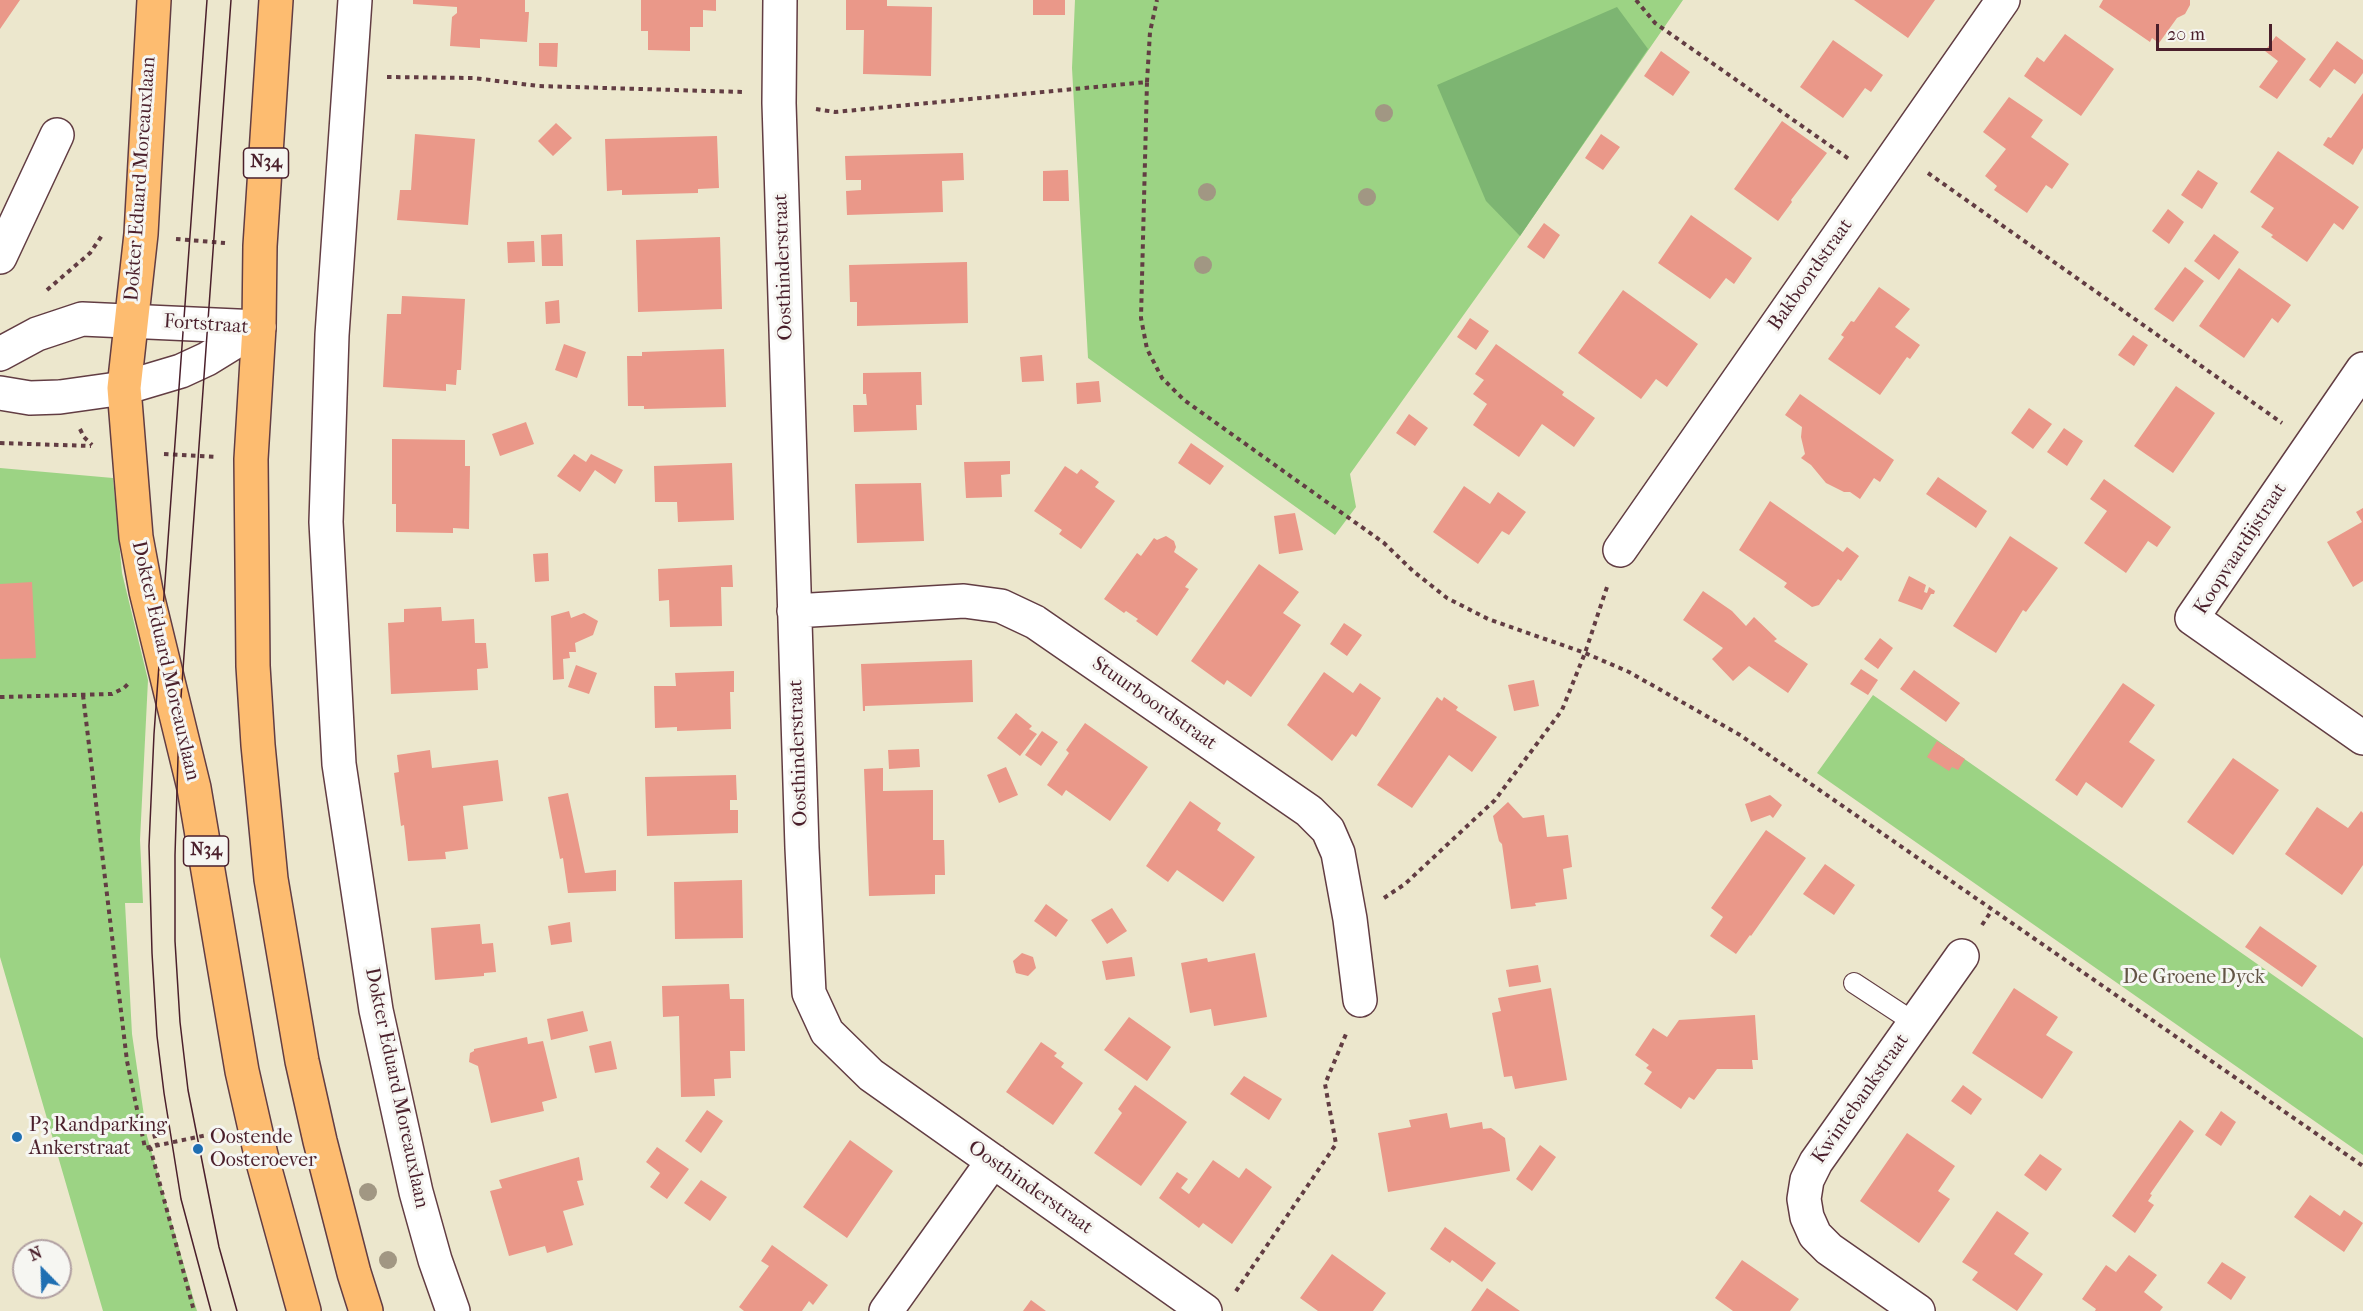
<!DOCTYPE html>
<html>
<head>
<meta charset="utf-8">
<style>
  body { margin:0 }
  #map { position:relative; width:2363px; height:1311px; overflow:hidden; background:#ece7cd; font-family:"IM FELL French Canon",serif }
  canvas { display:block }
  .north { position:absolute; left:12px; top:1239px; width:60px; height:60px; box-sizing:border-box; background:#f6f6f2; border:2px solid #b1a0a2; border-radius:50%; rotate:337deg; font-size:16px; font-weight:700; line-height:24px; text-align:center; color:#4a1f2b }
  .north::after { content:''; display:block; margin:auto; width:21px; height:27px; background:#1f6fb2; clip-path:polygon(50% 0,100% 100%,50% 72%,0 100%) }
  .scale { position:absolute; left:2156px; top:24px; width:116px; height:27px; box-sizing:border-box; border:3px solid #4a1f2b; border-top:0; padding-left:8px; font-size:18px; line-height:21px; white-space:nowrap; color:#4a1f2b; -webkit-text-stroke:4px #f6f6f2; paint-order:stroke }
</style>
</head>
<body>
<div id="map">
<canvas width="2363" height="1311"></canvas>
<div class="north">N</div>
<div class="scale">20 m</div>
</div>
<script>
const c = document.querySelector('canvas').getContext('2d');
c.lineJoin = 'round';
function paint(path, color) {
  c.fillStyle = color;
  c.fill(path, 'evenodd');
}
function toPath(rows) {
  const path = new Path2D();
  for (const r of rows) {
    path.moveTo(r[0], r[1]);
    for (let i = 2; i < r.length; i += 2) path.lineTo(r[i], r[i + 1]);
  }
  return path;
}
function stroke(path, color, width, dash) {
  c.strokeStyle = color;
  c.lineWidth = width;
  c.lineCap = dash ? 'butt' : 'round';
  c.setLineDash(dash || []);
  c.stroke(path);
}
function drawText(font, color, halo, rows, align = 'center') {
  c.font = font + ' "IM FELL French Canon",serif';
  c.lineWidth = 6;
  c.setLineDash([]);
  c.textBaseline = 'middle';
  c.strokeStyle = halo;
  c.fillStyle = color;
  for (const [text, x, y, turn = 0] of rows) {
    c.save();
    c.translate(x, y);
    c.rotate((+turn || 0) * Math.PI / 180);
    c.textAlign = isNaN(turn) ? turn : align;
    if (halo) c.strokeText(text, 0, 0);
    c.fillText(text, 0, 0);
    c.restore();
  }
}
paint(toPath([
  [1075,0,1683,0,1520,236,1350,474,1356,507,1335,535,1088,358,1072,68],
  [0,468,113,478,122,573,148,680,140,840,143,903,125,903,132,1034,147,1136,197,1311,103,1311,0,957],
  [1873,695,2363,1038,2363,1155,1817,773]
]), '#9cd384');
paint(toPath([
  [1617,7,1648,49,1520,236,1486,201,1437,85]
]), '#7db572');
paint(toPath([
  [0,0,20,0,0,29],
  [413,0,525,0,525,12,529,12,527,42,480,39,480,48,450,46,452,17,457,13,457,7,413,4],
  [641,0,716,0,716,11,703,10,703,27,690,27,690,51,648,50,648,31,641,31],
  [846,0,887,0,887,6,932,7,931,76,863,74,864,30,846,30],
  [1033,0,1065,0,1065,15,1033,15],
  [1854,0,1935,0,1908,38],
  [2103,0,2190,0,2190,5,2185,14,2177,18,2159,43,2152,38,2150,42,2099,7],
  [2065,34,2114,69,2081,116,2024,76,2037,57,2044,62],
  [2276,36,2306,59,2277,99,2259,87,2278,61,2265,51],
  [1833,40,1883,75,1871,92,1865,88,1843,118,1800,87],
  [2337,41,2363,60,2363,73,2355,84,2334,69,2320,88,2309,80],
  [539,43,558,43,557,67,539,66],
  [1661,51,1690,72,1673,96,1644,76],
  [2363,93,2363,148,2353,165,2323,145,2328,137,2331,138],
  [2009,97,2043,120,2031,137,2069,164,2052,189,2046,185,2027,213,1994,190,1997,186,1985,176,2006,149,1983,132],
  [1782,121,1827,153,1791,200,1792,202,1778,221,1734,189],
  [556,123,572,138,553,156,538,141],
  [415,134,475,139,468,225,397,220,400,190,411,190],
  [1601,134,1620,147,1603,170,1585,158],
  [717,136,719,188,698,189,698,193,622,195,622,190,607,191,605,139],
  [2278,151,2359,207,2343,230,2334,223,2307,262,2271,237,2273,235,2261,227,2274,208,2250,192],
  [963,153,964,180,942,181,943,212,847,215,846,191,861,190,861,180,846,180,845,156],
  [1068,170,1069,201,1043,201,1043,171],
  [2198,170,2218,183,2202,209,2181,195],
  [2168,209,2184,222,2169,244,2152,231],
  [1691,215,1752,258,1734,284,1726,278,1710,299,1658,263],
  [1544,223,1560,235,1544,259,1527,247],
  [562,234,563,266,542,266,541,235],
  [2214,234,2239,252,2219,280,2194,261],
  [720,237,722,309,638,312,636,240],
  [534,241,535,262,508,263,507,242],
  [967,262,968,323,857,326,857,302,850,302,849,265],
  [2185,267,2204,281,2173,322,2154,309],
  [2239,268,2291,305,2278,323,2272,318,2244,358,2199,326],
  [1879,287,1910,309,1895,327,1920,345,1910,359,1907,357,1880,395,1828,359,1844,337,1841,335,1851,321,1854,322],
  [1623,290,1698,344,1667,387,1656,379,1641,399,1578,353],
  [402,296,465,299,461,370,457,370,456,385,446,384,446,391,383,387,387,314,401,314],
  [559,300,560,323,546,324,545,302],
  [1470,318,1489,331,1476,350,1457,337],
  [2133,335,2148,345,2134,366,2118,355],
  [564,344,586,352,577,378,555,370],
  [1496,344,1564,392,1562,395,1595,418,1574,447,1542,424,1519,457,1473,425,1487,404,1473,394,1484,380,1475,374],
  [724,349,726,407,644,409,644,406,628,406,627,356,642,356,642,352],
  [1042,355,1044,381,1022,382,1020,357],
  [921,372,922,405,916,405,917,430,854,432,853,405,867,405,866,394,863,394,863,373],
  [1099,381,1101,402,1077,404,1076,383],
  [2176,386,2215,413,2173,473,2134,446],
  [1800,394,1894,460,1880,482,1874,478,1860,499,1850,492,1844,492,1826,483,1811,465,1801,458,1805,454,1801,437,1802,427,1785,415],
  [2029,408,2052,424,2033,449,2011,433],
  [1409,414,1428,428,1415,446,1396,433],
  [526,422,534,444,500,456,492,434],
  [2064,428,2083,441,2067,466,2047,452],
  [392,439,465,440,465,466,470,466,469,529,453,528,453,533,396,532,396,504,392,504],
  [1191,443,1224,466,1210,485,1178,463],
  [574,454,586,462,591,454,623,470,615,484,595,470,580,492,557,476],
  [1010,461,1010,474,1001,475,1002,497,966,498,964,462],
  [732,463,734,520,678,522,677,502,655,502,654,466],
  [1065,466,1077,474,1081,469,1099,482,1095,487,1115,501,1081,549,1059,534,1062,530,1034,511],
  [1938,477,1987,511,1976,528,1926,494],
  [2104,479,2171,527,2157,547,2148,541,2126,573,2084,543,2107,511,2090,499],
  [921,483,924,541,857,543,855,484],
  [1464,486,1490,504,1498,492,1526,512,1509,535,1502,531,1478,564,1433,532],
  [1770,501,1843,552,1847,547,1859,556,1841,581,1838,579,1819,605,1812,607,1784,587,1787,583,1739,550],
  [2363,508,2363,581,2353,587,2327,542,2362,522,2356,512],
  [1295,513,1303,550,1279,554,1274,516],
  [1166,536,1174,541,1176,547,1174,552,1198,569,1185,587,1189,589,1157,636,1136,621,1138,619,1126,611,1124,613,1104,599,1137,553,1141,556,1154,538,1157,540],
  [2010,536,2058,568,2026,612,2023,610,1996,653,1953,626],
  [548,553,549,581,535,582,533,554],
  [1259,564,1299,592,1283,613,1301,625,1251,697,1227,680,1224,685,1191,661],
  [732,565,733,587,721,587,722,626,670,627,669,600,659,601,658,569],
  [1909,576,1926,585,1924,592,1927,593,1929,587,1935,591,1934,594,1931,594,1922,610,1898,601],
  [32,582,36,658,0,659,0,584],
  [1703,591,1732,611,1746,626,1754,617,1777,639,1774,641,1808,664,1788,693,1749,666,1733,681,1712,659,1723,648,1683,620],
  [441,607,442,621,474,619,475,643,486,643,488,668,477,669,478,690,391,694,388,623,404,622,404,609],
  [569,611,571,618,584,613,598,621,593,635,575,643,576,652,569,652,570,658,563,659,564,679,553,680,551,616],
  [1344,623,1362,635,1347,656,1330,644],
  [1880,638,1893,648,1878,669,1864,659],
  [972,660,973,702,865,706,865,711,863,711,861,664],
  [576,665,597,673,589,694,568,687],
  [1861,669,1878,680,1868,695,1850,684],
  [1914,670,1960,703,1946,722,1900,689],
  [734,671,734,692,730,692,731,729,677,731,677,727,655,728,654,686,676,686,675,673],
  [1324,672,1353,693,1360,683,1381,698,1356,737,1352,734,1332,761,1287,725],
  [1534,680,1539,706,1514,711,1508,685],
  [2123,683,2155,705,2129,742,2155,760,2122,808,2086,782,2077,796,2055,780],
  [1437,697,1442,701,1444,697,1458,707,1456,710,1497,737,1472,772,1449,755,1412,808,1377,785],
  [1016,713,1032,726,1029,729,1037,734,1020,756,997,738],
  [1085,723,1148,767,1110,821,1066,790,1062,796,1047,785,1069,753,1066,750],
  [1042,731,1058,742,1041,766,1025,755],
  [1937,741,1965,759,1958,770,1952,767,1949,771,1927,757],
  [919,749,920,767,889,769,888,750],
  [430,750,432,768,498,760,503,801,463,806,468,849,445,852,446,859,408,861,404,825,401,826,394,773,399,772,397,755],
  [2233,758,2279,790,2233,855,2187,822],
  [1006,767,1018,795,999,803,987,775],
  [883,768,883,791,933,790,933,840,944,840,945,875,935,875,935,894,869,896,864,769],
  [736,775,737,800,730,800,730,810,738,810,738,833,647,836,645,777],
  [568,793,585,873,616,870,616,891,568,893,563,858,560,859,548,797],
  [1770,795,1782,805,1773,818,1770,815,1751,822,1745,804],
  [1190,801,1221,823,1217,830,1255,857,1223,902,1177,870,1168,882,1146,866],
  [1508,802,1523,818,1544,815,1547,837,1568,835,1572,867,1563,869,1567,899,1535,903,1536,906,1511,909,1502,844,1499,841,1493,816],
  [2317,807,2348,828,2361,811,2363,813,2363,865,2342,895,2285,854],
  [1766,830,1806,858,1751,936,1750,935,1736,954,1710,936,1723,917,1711,908],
  [1825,864,1855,885,1834,915,1803,894],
  [742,880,743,938,675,939,674,882],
  [1046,904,1068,920,1056,937,1034,921],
  [1112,908,1127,931,1107,944,1091,920],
  [570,922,572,942,551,945,548,926],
  [480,924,482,944,493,943,496,972,484,973,484,976,435,980,431,928],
  [2260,926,2317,966,2302,987,2245,947],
  [1022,953,1033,957,1036,968,1028,976,1016,973,1013,961],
  [1255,953,1267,1017,1214,1026,1211,1009,1190,1013,1181,963,1207,958,1208,962],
  [1132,957,1135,976,1106,980,1102,961],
  [1538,965,1541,982,1509,987,1506,970],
  [729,984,730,999,744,999,745,1051,730,1051,731,1078,714,1079,715,1096,681,1097,679,1016,663,1017,662,986],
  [1551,988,1567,1080,1515,1089,1512,1076,1504,1077,1492,1013,1501,1011,1498,998],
  [2014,988,2058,1017,2046,1035,2073,1052,2042,1099,1972,1053],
  [583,1011,588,1031,551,1040,547,1019],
  [1755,1015,1758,1060,1752,1060,1753,1069,1717,1069,1694,1100,1689,1097,1681,1109,1644,1084,1652,1072,1646,1068,1649,1065,1635,1055,1653,1028,1667,1037,1679,1020],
  [1129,1017,1171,1047,1147,1081,1104,1050],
  [527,1037,528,1044,543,1041,557,1098,542,1102,544,1111,491,1123,478,1066,469,1062,470,1053,474,1051,474,1049],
  [611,1041,617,1069,595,1073,589,1046],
  [1041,1042,1057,1053,1054,1056,1064,1063,1061,1067,1083,1083,1053,1125,1006,1092],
  [1244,1076,1282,1099,1269,1120,1230,1094],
  [1135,1085,1187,1122,1141,1186,1094,1153,1122,1113,1118,1109],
  [1963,1085,1982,1099,1971,1115,1951,1101],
  [707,1110,723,1121,701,1153,685,1141],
  [2221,1111,2236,1122,2221,1146,2205,1135],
  [1447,1113,1450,1128,1482,1122,1483,1129,1491,1128,1505,1138,1510,1171,1388,1192,1378,1133,1411,1127,1409,1120],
  [2180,1120,2194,1131,2150,1194,2152,1195,2148,1201,2154,1205,2135,1233,2112,1216],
  [1907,1133,1955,1166,1938,1191,1950,1199,1919,1243,1860,1201],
  [850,1140,893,1171,847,1238,803,1207],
  [1540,1145,1556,1157,1532,1191,1516,1179],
  [657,1147,689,1169,667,1199,650,1187,660,1173,646,1162],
  [2040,1154,2062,1169,2046,1191,2024,1175],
  [579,1157,583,1180,577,1181,584,1205,563,1211,573,1245,547,1253,545,1246,509,1256,490,1191,502,1188,499,1180],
  [1213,1160,1239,1178,1246,1168,1272,1187,1232,1244,1203,1223,1199,1228,1159,1198,1177,1172,1188,1179,1181,1188,1189,1194],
  [701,1180,727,1197,710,1221,684,1203],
  [2310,1195,2340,1216,2344,1210,2363,1223,2344,1252,2294,1217],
  [1997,1211,2029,1233,2014,1254,2043,1274,2017,1311,1972,1280,1978,1272,1962,1262],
  [1445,1227,1496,1263,1482,1282,1452,1260,1450,1263,1430,1249],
  [772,1245,828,1285,813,1305,809,1301,802,1311,744,1311,739,1307,769,1266,761,1261],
  [1332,1254,1386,1293,1373,1311,1318,1311,1300,1298],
  [2129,1255,2157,1275,2144,1292,2163,1307,2160,1311,2095,1311,2096,1309,2082,1299,2106,1265,2116,1272],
  [1742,1260,1799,1299,1790,1311,1733,1311,1715,1298],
  [2222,1262,2246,1277,2231,1300,2207,1283],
  [1487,1288,1520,1311,1471,1311],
  [1031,1300,1046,1311,1023,1311]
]), '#ea9889');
const service = toPath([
  [1854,983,1915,1023]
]);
const minor = toPath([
  [355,0,332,335,326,522,339,764,376,1010,416,1192,435,1260,453,1311],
  [780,0,779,103,802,848,809,993,827,1032,871,1075,1205,1311],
  [0,257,57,135],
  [0,354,37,334,82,319,259,327],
  [2363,369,2192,618,2363,738],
  [0,393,30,398,60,397,124,388,181,371,207,359,259,327],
  [1620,550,2003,0],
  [794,611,964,601,1001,606,1035,622,1309,811,1328,830,1338,853,1350,919,1360,1000],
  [886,1311,993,1161],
  [1918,1311,1829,1249,1815,1235,1807,1217,1804,1199,1807,1180,1816,1162,1962,956]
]);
const primary = toPath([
  [154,0,141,234,124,388,136,537,146,591,194,788,242,1071,261,1155,304,1311],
  [276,0,260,246,259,327,251,459,253,666,258,745,271,879,302,1061,320,1141,354,1273,366,1311]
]);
stroke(service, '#623d43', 22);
stroke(minor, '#623d43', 36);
stroke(primary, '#623d43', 36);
stroke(toPath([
  [1636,0,1655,23,1849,159],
  [387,77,473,78,539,86,742,92],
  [1147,82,1150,32,1157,0],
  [816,109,835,112,1147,82,1141,318,1147,349,1162,378,1184,400,1384,543,1413,571,1447,598,1488,619,1585,653,1629,672,1740,735,2363,1166],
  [1928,173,2282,423],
  [176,239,225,243],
  [47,290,90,253,103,234],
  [80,429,84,437,92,445],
  [0,443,91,446],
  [164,454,217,457],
  [83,695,127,1061,145,1148,212,1134,214,1144],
  [0,697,112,694,124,688,130,682],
  [1384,898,1405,884,1495,800,1562,710,1585,653,1608,584],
  [1982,925,1992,910],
  [154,1134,157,1145],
  [150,1147,194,1311],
  [1236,1291,1336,1144,1325,1084,1346,1034]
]), '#623d43', 4, [4.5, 4.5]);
stroke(service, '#fff', 20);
stroke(minor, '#fff', 33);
stroke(primary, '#fdbc70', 33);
stroke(toPath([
  [207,0,154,734,149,846,152,953,157,1036,164,1093,181,1199,211,1311],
  [231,0,179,725,175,855,175,941,180,1022,188,1090,219,1247,237,1311]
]), '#4a1f2b', 1.5);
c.fillStyle = '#a19783';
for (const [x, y] of [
  [1384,113],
  [1207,192],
  [1367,197],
  [1203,265],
  [368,1192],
  [388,1260]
]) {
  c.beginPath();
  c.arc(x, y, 9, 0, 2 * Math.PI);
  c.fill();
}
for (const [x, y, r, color] of [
  [17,1137,6,"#1f6fb2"],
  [198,1149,6,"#1f6fb2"]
]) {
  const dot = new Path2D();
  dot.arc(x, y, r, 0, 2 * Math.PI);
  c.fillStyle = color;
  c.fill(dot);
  stroke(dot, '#f6f6f2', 2);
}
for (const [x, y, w] of [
  [266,163,45],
  [206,851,45]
]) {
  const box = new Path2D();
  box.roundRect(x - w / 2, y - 15, w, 30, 4.5);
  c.fillStyle = '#f6f6f2';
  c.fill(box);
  stroke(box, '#4a1f2b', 1.5);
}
drawText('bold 18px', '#4a1f2b', null, [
  ["N34",266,163],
  ["N34",206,851]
]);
drawText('20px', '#4a1f2b', '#f6f6f2', [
  ["Dokter Eduard Moreauxlaan",141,179,-86],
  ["Oosthinderstraat",784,267,-92],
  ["Bakboordstraat",1811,275,-55],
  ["Fortstraat",206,325,4],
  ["Koopvaardijstraat",2241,549,-57],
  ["Dokter Eduard Moreauxlaan",165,661,77],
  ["Stuurboordstraat",1154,704,35],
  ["Oosthinderstraat",799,753,-92],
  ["Dokter Eduard Moreauxlaan",396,1088,78],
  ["Kwintebankstraat",1861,1099,-55],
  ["Oosthinderstraat",1030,1188,35]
]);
drawText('20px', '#635546', '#f6f6f2', [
  ["De Groene Dyck",2194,978]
]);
drawText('20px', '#4a1f2b', '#f6f6f2', [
  ["P3 Randparking",29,1126],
  ["Ankerstraat",29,1149],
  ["Oostende",210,1138],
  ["Oosteroever",210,1161]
], 'left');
</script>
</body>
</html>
